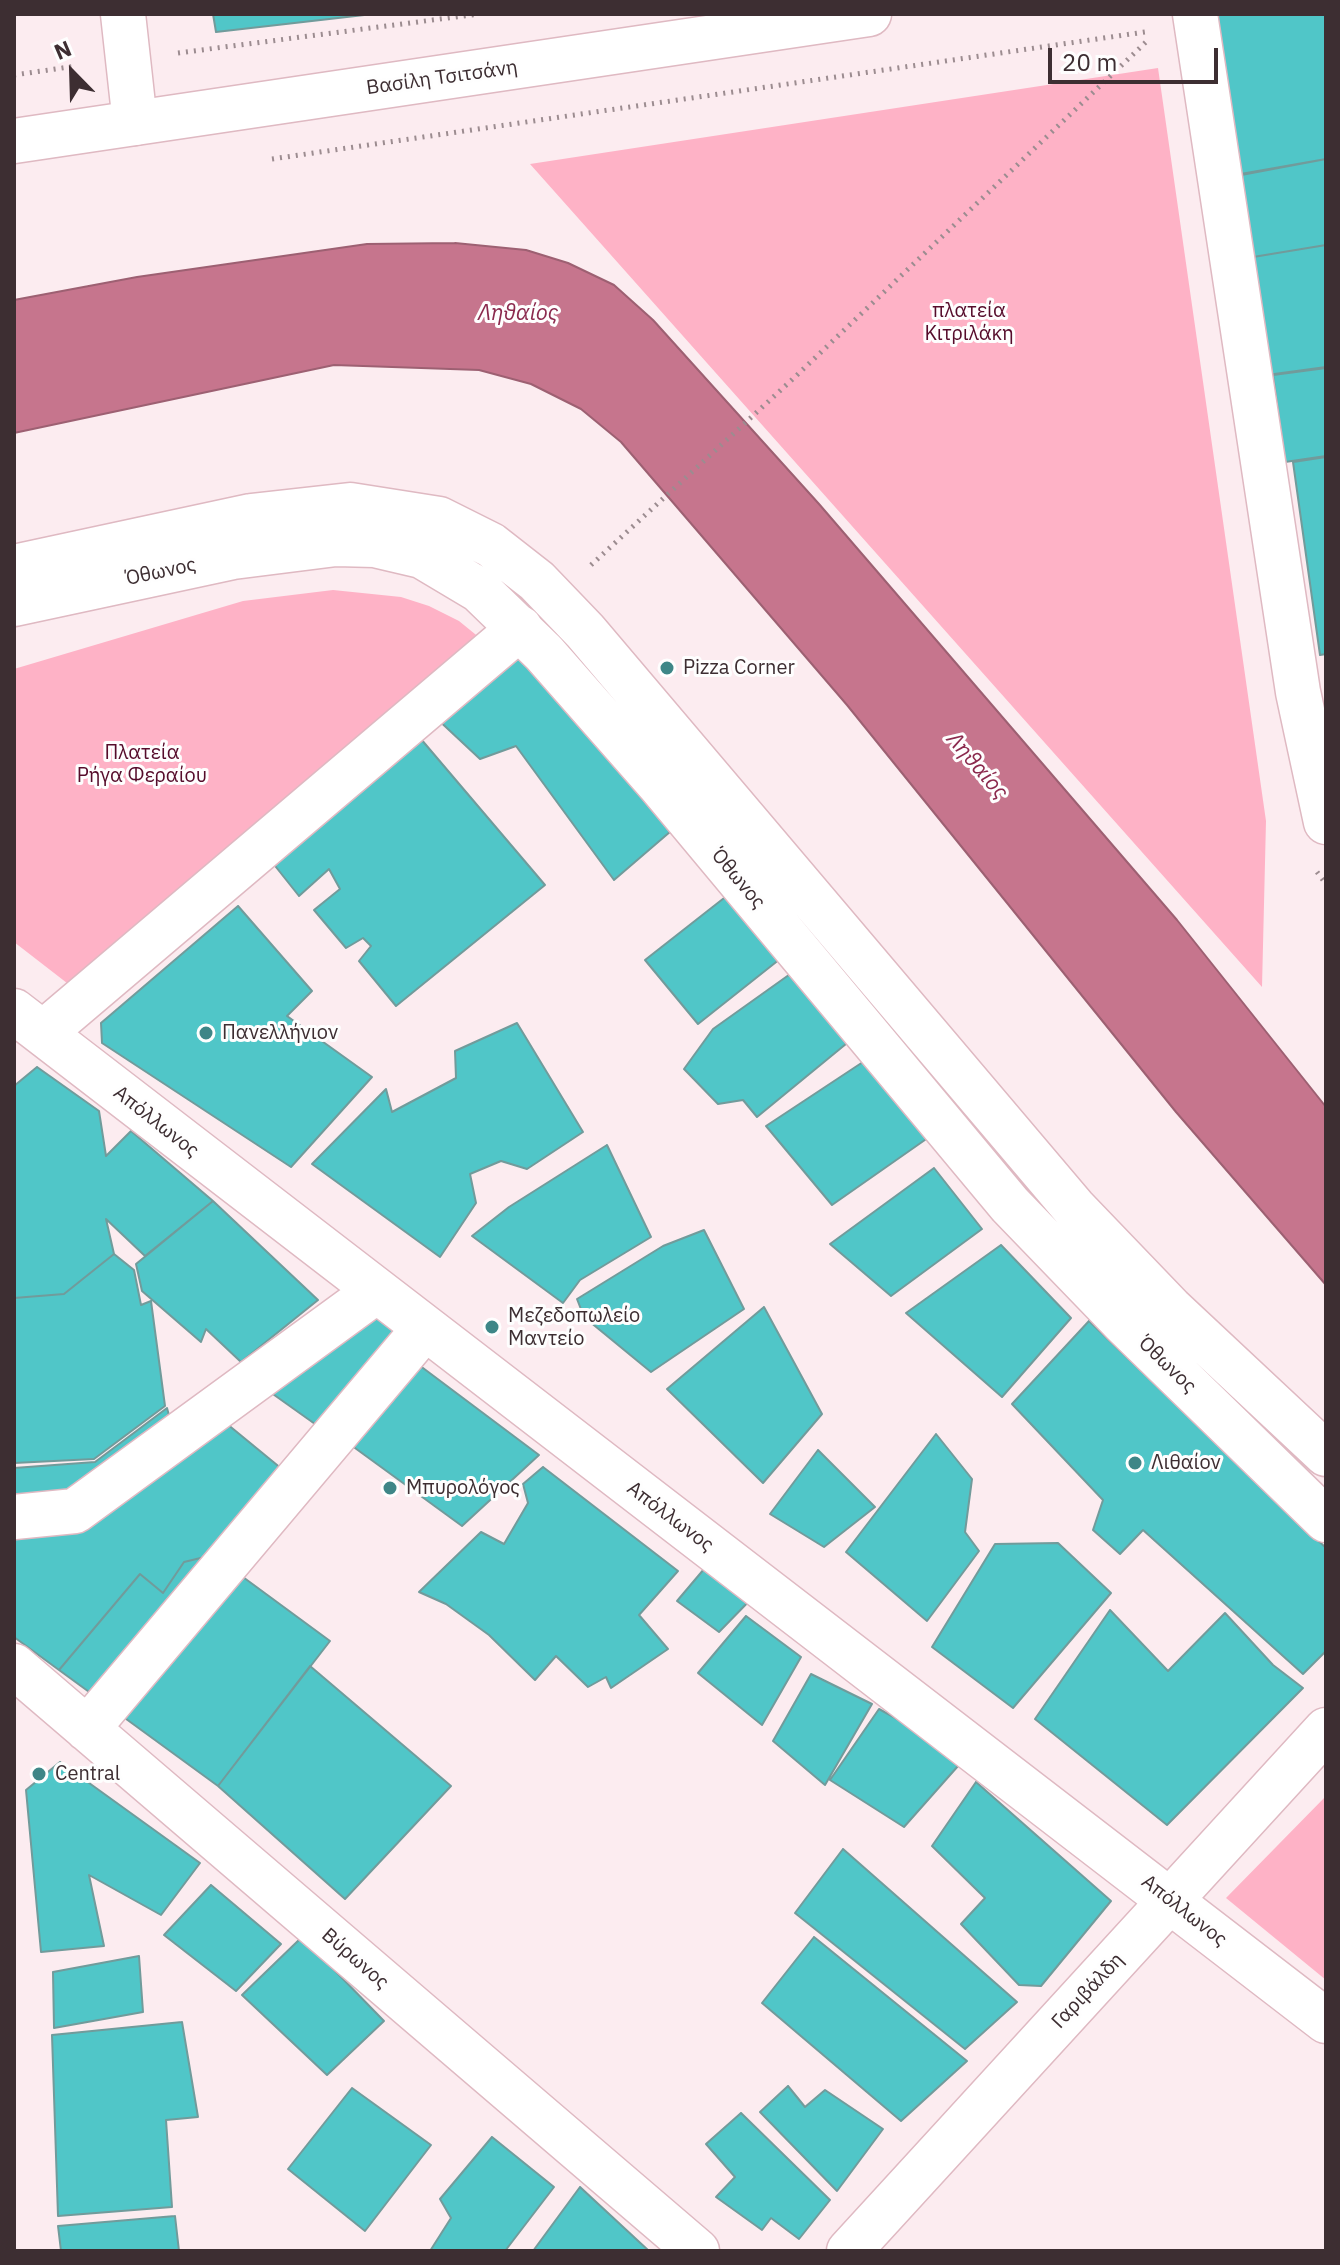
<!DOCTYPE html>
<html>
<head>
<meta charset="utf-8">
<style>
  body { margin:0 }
  #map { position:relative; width:1340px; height:2265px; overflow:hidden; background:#fcecf0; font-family:"IBM Plex Sans",sans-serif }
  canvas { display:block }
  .frame { position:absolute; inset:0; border:16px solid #3d2e32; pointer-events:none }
  .north { position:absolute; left:32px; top:32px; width:80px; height:80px; -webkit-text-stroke:6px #fefefe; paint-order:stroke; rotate:337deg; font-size:22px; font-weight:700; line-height:32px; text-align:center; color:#3d2e32 }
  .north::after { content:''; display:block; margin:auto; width:28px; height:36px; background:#3d2e32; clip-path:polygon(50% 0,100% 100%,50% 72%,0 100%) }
  .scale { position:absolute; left:1048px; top:48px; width:170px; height:36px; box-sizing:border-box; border:4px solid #3d2e32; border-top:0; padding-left:10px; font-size:24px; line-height:28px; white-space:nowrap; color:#3d2e32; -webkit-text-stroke:6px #fefefe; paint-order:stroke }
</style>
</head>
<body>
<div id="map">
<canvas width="1340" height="2265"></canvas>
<div class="frame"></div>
<div class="north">N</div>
<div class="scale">20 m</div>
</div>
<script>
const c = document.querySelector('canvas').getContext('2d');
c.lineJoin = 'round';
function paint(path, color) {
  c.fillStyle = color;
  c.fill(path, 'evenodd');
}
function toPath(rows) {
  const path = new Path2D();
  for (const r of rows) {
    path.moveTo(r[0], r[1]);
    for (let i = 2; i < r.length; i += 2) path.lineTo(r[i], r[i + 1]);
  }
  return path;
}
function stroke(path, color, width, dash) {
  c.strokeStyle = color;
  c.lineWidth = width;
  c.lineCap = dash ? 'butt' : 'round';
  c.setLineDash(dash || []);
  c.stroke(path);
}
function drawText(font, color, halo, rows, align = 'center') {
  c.font = font + ' "IBM Plex Sans",sans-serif';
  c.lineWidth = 6;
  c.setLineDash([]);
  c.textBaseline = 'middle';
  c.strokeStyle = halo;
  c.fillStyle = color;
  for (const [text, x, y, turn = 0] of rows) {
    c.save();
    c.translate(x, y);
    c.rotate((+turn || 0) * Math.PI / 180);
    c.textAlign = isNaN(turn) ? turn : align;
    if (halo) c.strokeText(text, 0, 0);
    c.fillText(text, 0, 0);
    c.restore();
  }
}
paint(toPath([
  [1158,68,1266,821,1262,987,530,164],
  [333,590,401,597,429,606,459,621,486,643,76,990,14,942,14,669,243,601],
  [1326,1796,1326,1980,1226,1898]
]), '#feb2c6');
const water = toPath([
  [455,243,526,250,568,263,614,285,653,320,819,504,1177,920,1326,1107,1326,1285,1176,1112,847,705,621,442,581,409,531,384,479,370,334,365,14,433,14,300,137,277,367,244,455,243]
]);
paint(water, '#c6758d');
stroke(water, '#9d6072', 2);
const building = toPath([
  [213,14,373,14,216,32,213,14],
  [1209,14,1326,14,1326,159,1235,175,1209,14],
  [1326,159,1326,245,1247,258,1236,176,1326,159],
  [1326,245,1326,367,1267,375,1247,258,1326,245],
  [1326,368,1326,456,1285,462,1273,375,1326,368],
  [1326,457,1326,654,1320,655,1293,462,1326,457],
  [523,645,678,825,614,880,516,746,480,759,434,716,523,645],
  [415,732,545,885,396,1006,359,961,371,946,363,938,346,948,314,910,340,889,329,869,299,896,268,857,415,732],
  [733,891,785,955,698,1024,645,960,733,891],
  [238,906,312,991,287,1016,372,1077,291,1167,102,1043,101,1023,238,906],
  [800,967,852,1039,757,1117,743,1100,718,1104,684,1069,713,1029,800,967],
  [517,1023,583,1132,527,1169,501,1161,470,1174,476,1203,440,1257,312,1164,386,1089,392,1112,456,1078,455,1051,517,1023],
  [869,1058,932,1135,832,1205,766,1126,869,1058],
  [37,1067,99,1111,106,1156,131,1131,213,1201,145,1256,106,1219,114,1254,64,1294,14,1298,14,1086,37,1067],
  [607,1145,651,1237,580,1280,563,1303,472,1236,509,1207,607,1145],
  [934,1168,982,1229,891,1296,830,1244,934,1168],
  [213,1201,318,1300,241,1362,206,1329,201,1342,142,1291,136,1264,213,1201],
  [704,1230,744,1309,651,1372,584,1317,577,1299,663,1246,704,1230],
  [1001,1245,1071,1318,1002,1397,906,1313,1001,1245],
  [114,1254,134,1270,141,1305,151,1301,165,1406,94,1459,14,1463,14,1298,64,1294,114,1254],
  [764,1307,822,1414,763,1483,667,1389,764,1307],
  [367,1308,402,1339,322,1429,263,1387,367,1308],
  [1089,1321,1326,1548,1326,1651,1303,1674,1143,1530,1120,1554,1093,1530,1103,1500,1012,1404,1089,1321],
  [411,1359,539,1455,462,1526,344,1440,411,1359],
  [167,1408,179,1452,221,1419,288,1474,213,1555,184,1562,163,1593,140,1574,59,1670,14,1637,14,1468,95,1462,167,1408],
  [936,1434,972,1479,965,1532,979,1551,927,1621,846,1552,936,1434],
  [818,1450,875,1507,824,1547,770,1514,818,1450],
  [543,1467,678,1571,639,1615,668,1649,611,1688,606,1677,588,1687,556,1656,535,1680,489,1635,446,1604,419,1592,481,1532,504,1544,528,1503,523,1484,543,1467],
  [1058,1543,1111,1593,1013,1708,932,1647,995,1544,1058,1543],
  [213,1555,330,1641,218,1786,59,1670,140,1574,163,1593,184,1562,213,1555],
  [710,1562,758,1592,719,1632,677,1601,710,1562],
  [1110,1610,1168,1671,1225,1613,1273,1665,1303,1688,1167,1825,1035,1719,1110,1610],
  [746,1616,801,1657,762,1725,698,1673,746,1616],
  [310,1666,451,1786,345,1899,218,1786,310,1666],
  [811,1674,872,1704,825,1785,773,1741,811,1674],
  [879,1709,966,1757,904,1827,830,1780,879,1709],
  [60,1762,200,1863,161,1915,89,1875,104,1946,41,1952,26,1790,60,1762],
  [976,1782,1111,1901,1041,1986,1019,1985,961,1924,985,1898,932,1846,976,1782],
  [843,1849,1017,2002,965,2049,795,1913,843,1849],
  [211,1885,281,1944,236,1991,164,1935,211,1885],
  [302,1937,384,2021,327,2075,242,1995,302,1937],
  [814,1937,967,2061,901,2121,762,2003,814,1937],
  [139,1956,143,2012,54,2028,53,1972,139,1956],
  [182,2022,198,2117,166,2120,172,2207,58,2216,52,2035,182,2022],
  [788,2086,805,2107,825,2090,883,2129,837,2191,760,2112,788,2086],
  [352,2088,431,2145,365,2231,288,2169,352,2088],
  [741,2113,830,2200,799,2239,771,2218,762,2230,716,2197,735,2177,706,2144,741,2113],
  [492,2137,554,2187,505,2251,430,2251,451,2218,440,2199,492,2137],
  [580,2187,649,2251,533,2251,580,2187],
  [175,2216,179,2251,61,2251,58,2226,175,2216]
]);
paint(building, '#50c6c8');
stroke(building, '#719b9b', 2);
const street = toPath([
  [14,1011,1326,2021],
  [43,1033,520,628],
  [14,1517,75,1511,375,1292],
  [14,1666,697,2251],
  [87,1729,424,1329]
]);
const secondary = toPath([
  [123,14,135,123],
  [1195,14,1298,692,1326,822],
  [14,567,251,516,350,505,439,519,491,545,537,581,585,631,1074,1208,1171,1309,1326,1454],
  [14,604,233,557,336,544,375,545,422,556,479,590,544,653,659,784,1010,1205,1123,1322,1326,1520],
  [849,2251,1326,1730]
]);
const primary = toPath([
  [14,141,869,14]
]);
stroke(street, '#dfb9c2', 47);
stroke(secondary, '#dfb9c2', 47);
stroke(primary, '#dfb9c2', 47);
stroke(toPath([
  [178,53,479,14],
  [14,75,76,66],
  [272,159,1145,32],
  [591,565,796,376,1146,42],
  [1317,872,1326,884]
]), '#9c8c90', 5, [2, 6]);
stroke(street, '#fff', 44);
stroke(secondary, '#fff', 44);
stroke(primary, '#fff', 44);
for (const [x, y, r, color] of [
  [667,668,8,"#3e8687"],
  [206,1033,8,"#3e8687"],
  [492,1327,8,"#3e8687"],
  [1135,1463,8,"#3e8687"],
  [390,1488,8,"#3e8687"],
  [39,1774,8,"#3e8687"]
]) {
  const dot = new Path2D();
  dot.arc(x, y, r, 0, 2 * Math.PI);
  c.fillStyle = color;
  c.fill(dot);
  stroke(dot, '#fefefe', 3);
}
drawText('20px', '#3d2e32', '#fefefe', [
  ["Βασίλη Τσιτσάνη",442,78,-8],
  ["Όθωνος",161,572,-12],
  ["Όθωνος",738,879,50],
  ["Απόλλωνος",156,1122,38],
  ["Όθωνος",1167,1365,44],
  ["Απόλλωνος",670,1517,37],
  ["Απόλλωνος",1184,1911,38],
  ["Βύρωνος",355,1959,41],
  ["Γαριβάλδη",1088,1991,-47]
]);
drawText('20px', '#560c2b', '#fefefe', [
  ["πλατεία",969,311],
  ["Κιτριλάκη",969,334],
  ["Πλατεία",142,753],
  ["Ρήγα Φεραίου",142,776]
]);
drawText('20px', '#3d2e32', '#fefefe', [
  ["Pizza Corner",683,668],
  ["Πανελλήνιον",222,1033],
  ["Μεζεδοπωλείο",508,1316],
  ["Μαντείο",508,1339],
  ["Λιθαίον",1151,1463],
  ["Μπυρολόγος",406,1488],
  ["Central",55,1774]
], 'left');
drawText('italic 22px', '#8b2a4e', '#fefefe', [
  ["Ληθαίος",518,314],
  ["Ληθαίος",977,766,49]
]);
</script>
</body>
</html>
